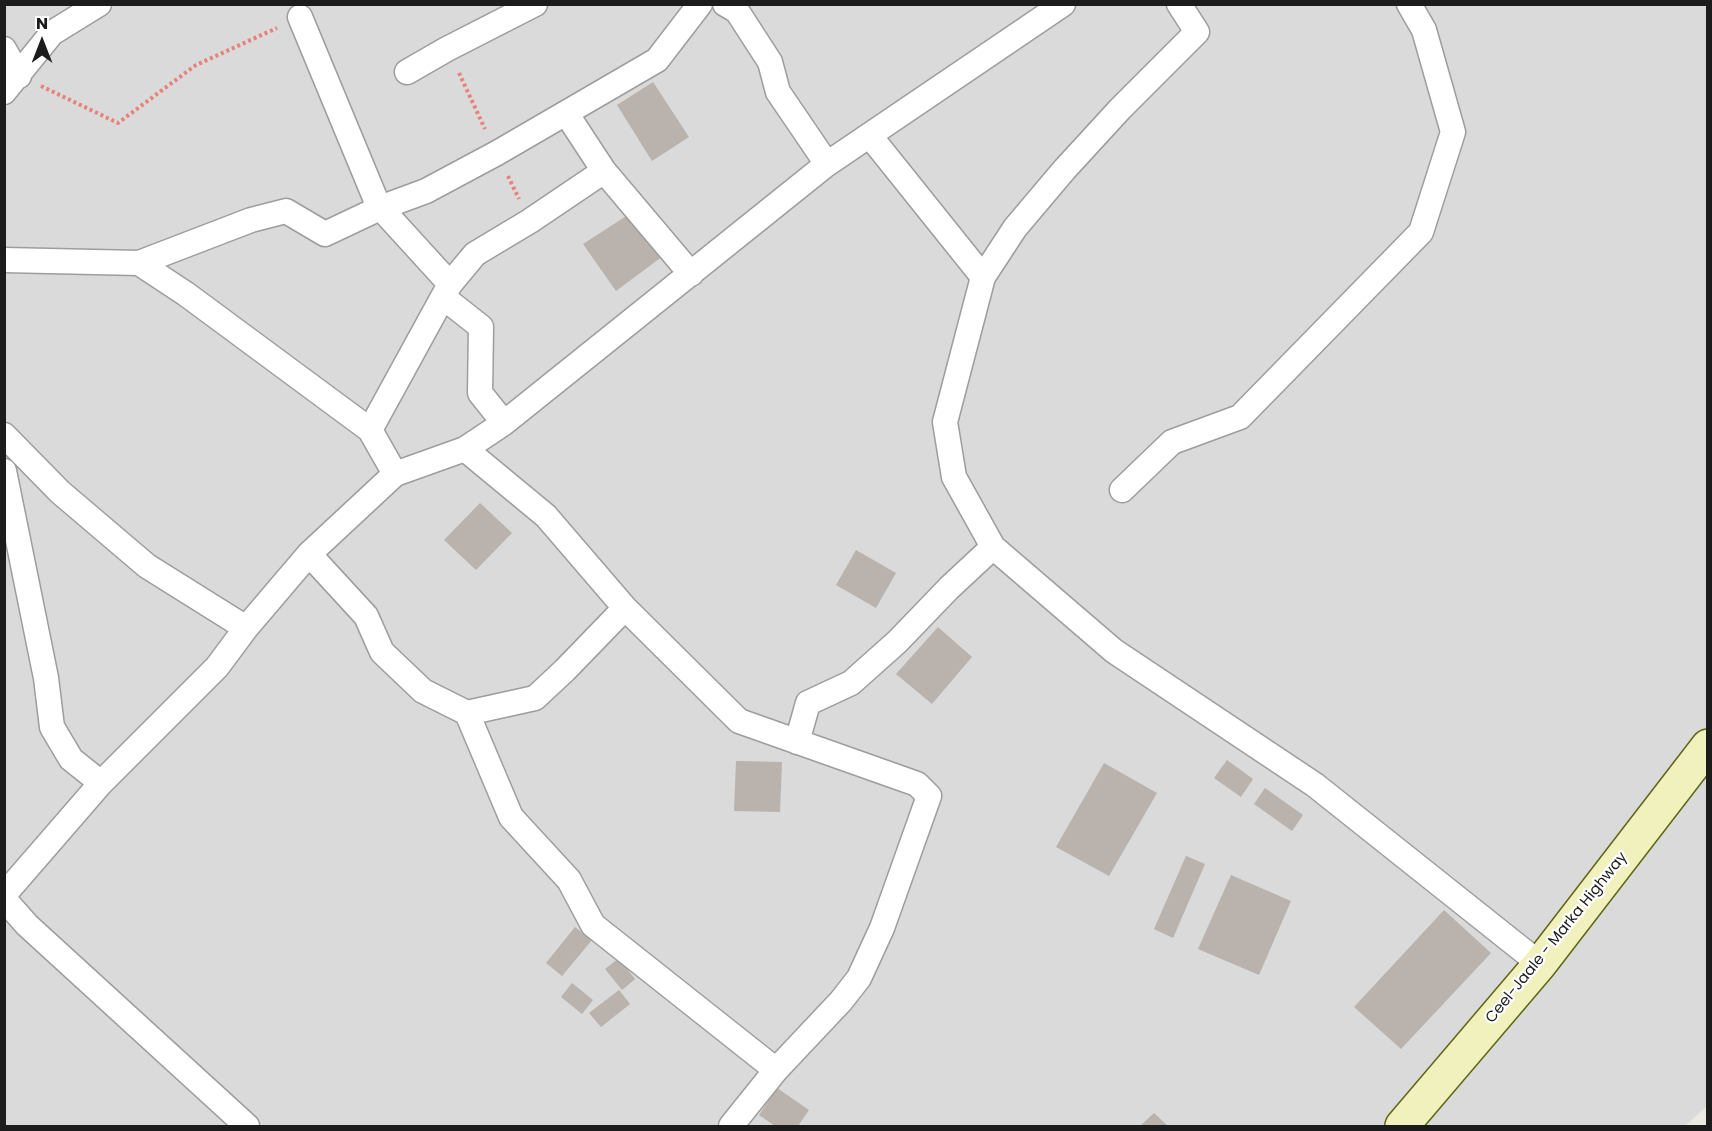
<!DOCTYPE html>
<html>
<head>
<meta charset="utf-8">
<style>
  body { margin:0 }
  #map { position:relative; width:1712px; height:1131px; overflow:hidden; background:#ece9e3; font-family:Poppins,sans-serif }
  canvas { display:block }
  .frame { position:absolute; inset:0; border:6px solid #1c1c1c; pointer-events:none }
  .north { position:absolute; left:12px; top:12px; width:60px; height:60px; -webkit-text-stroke:4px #fff; paint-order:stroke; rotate:0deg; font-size:16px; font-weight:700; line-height:24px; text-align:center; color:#1c1c1c }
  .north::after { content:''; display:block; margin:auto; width:21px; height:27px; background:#1c1c1c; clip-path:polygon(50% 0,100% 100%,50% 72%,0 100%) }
</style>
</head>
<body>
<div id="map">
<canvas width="1712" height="1131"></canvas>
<div class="frame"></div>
<div class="north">N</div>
</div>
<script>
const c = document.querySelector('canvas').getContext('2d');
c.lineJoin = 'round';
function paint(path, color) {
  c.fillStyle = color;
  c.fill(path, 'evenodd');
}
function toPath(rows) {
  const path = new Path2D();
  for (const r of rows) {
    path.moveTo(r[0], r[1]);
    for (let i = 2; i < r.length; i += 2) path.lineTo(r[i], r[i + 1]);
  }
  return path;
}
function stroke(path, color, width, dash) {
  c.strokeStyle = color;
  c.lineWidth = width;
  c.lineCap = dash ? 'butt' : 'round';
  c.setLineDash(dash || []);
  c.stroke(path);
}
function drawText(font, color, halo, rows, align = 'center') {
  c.font = font + ' Poppins,sans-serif';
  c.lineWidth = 4.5;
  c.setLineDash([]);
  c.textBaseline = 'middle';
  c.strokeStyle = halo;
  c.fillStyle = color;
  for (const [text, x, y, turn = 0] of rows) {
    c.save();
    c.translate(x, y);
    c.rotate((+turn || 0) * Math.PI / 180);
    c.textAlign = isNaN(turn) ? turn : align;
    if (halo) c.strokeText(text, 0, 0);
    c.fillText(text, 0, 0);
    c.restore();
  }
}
paint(toPath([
  [5,5,1707,5,1708,1105,1685,1126,5,1126]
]), '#dadada');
paint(toPath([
  [653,82,689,137,652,161,617,105],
  [631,213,667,253,616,291,583,244],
  [480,503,512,533,476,570,444,540],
  [856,550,896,573,876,608,836,585],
  [938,627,972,657,932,704,896,674],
  [1227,760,1253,779,1241,797,1214,778],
  [736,761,782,762,780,812,734,811],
  [1104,763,1157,793,1109,876,1056,847],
  [1265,788,1303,815,1292,831,1254,804],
  [1186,856,1205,864,1173,938,1154,929],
  [1231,875,1291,901,1259,975,1198,949],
  [1444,910,1491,953,1401,1049,1354,1007],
  [575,927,592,940,562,976,546,963],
  [619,958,635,979,622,990,605,969],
  [572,983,593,1000,582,1014,561,997],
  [619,990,630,1004,601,1027,589,1013],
  [777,1088,809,1110,798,1126,775,1126,759,1115],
  [1154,1113,1168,1126,1140,1126]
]), '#b9b2ad');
const street = toPath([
  [725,4,737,11,770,62,778,92,827,164],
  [1179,4,1197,32,1120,109,1064,170,1015,228,983,277,945,422,954,477,993,547,1114,651,1315,785,1540,964],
  [300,17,378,205,450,284],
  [4,49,19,76],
  [407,72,447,49,535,4],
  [4,92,52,33,99,4],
  [566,113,604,171,691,274],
  [870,136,983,277],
  [4,260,139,263,251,220,286,211,325,234,380,208,426,191,497,153,657,60,700,4],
  [139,263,186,294,370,430,395,474],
  [443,297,481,327,480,393,504,423],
  [370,430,450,284,475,254,530,221,604,171],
  [4,435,60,492,147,566,246,628],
  [465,449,546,516,625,608,739,721,917,784,929,796,882,928,859,978,841,1001,776,1070,731,1126],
  [4,471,46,678,52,727,71,759,101,783,4,895],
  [1122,490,1172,442,1240,417,1421,232,1453,132,1424,30,1409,4],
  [309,554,366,616,382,652,423,691,467,713,535,698,565,670,625,608],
  [467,713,511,817,569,880,593,925,776,1070],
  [797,742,808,703,851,683,897,642,949,588,993,547],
  [101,783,217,667,246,628,309,554,395,474,465,449,504,423,827,164,1063,4],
  [4,899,27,925,247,1126]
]);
const secondary = toPath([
  [1402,1126,1540,964,1708,746]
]);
stroke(street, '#9d9d9d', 27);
stroke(secondary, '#5f6512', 36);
stroke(toPath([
  [459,73,485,129],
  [41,86,118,123,196,65,277,28],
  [508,176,519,199]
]), '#e88179', 4, [3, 3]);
stroke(street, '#fff', 24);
stroke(secondary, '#f0f1bd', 33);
drawText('15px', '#1c1c1c', '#fff', [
  ["Ceel-Jaale - Marka Highway",1557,938,-51]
]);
</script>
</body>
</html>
